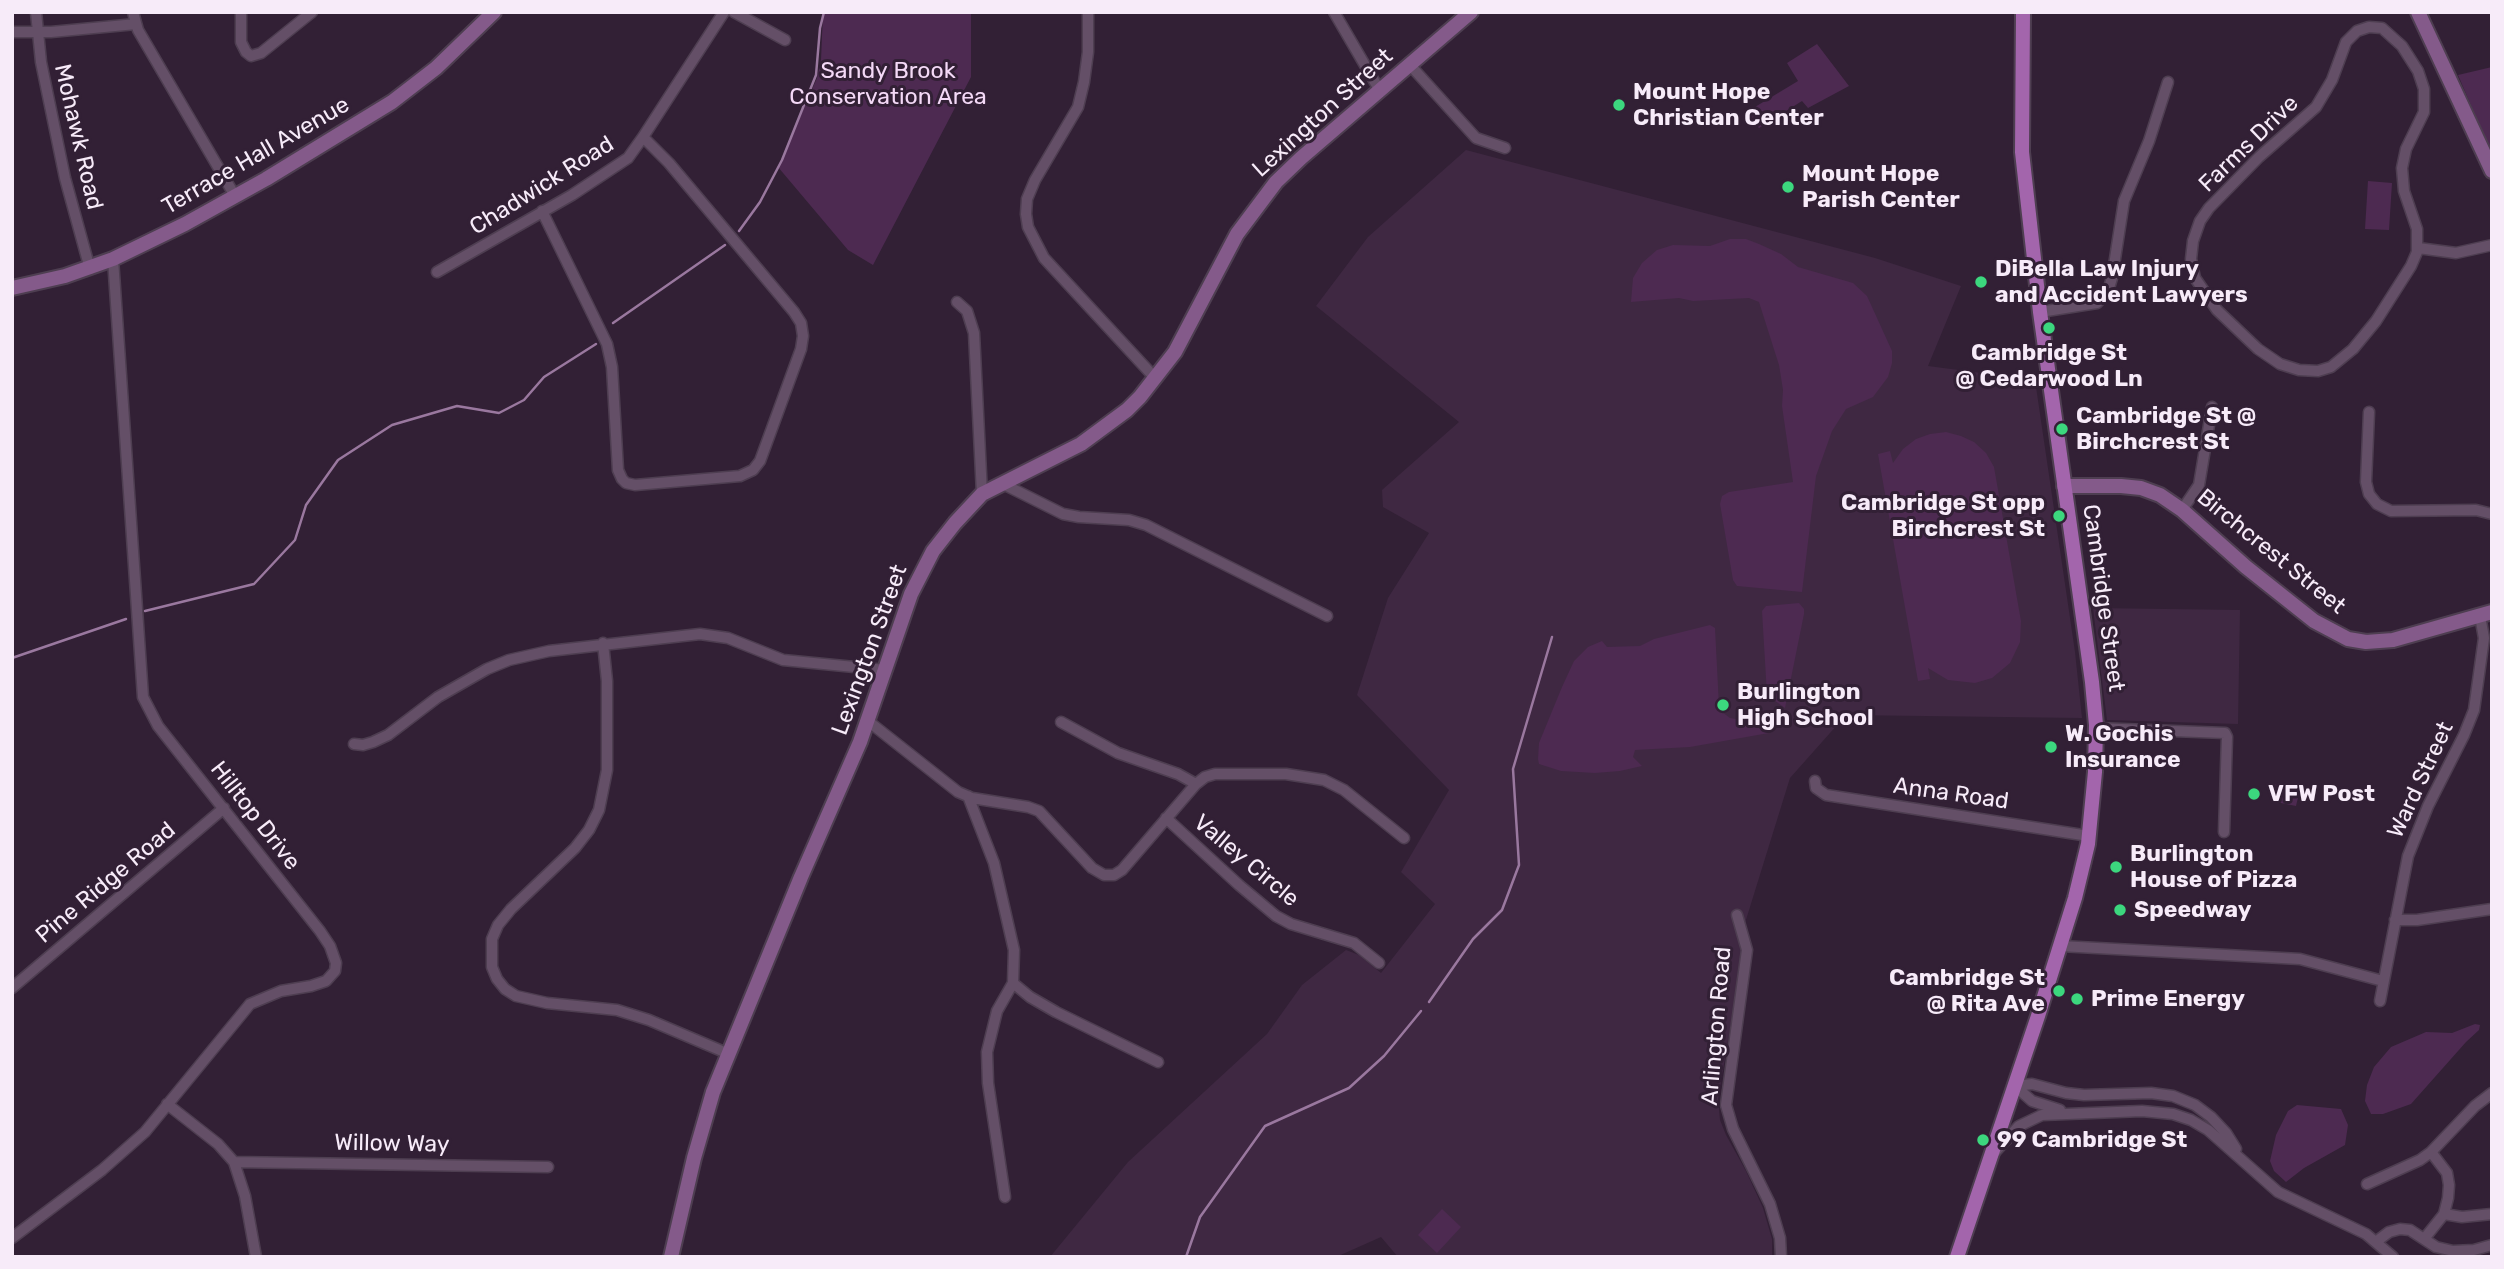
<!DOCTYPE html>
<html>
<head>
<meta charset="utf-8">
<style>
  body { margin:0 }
  #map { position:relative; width:2504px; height:1269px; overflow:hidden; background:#322035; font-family:Rubik,sans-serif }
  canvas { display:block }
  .frame { position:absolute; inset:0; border:14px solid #f7ebf9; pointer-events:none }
</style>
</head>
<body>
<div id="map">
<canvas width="2504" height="1269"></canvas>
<div class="frame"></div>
</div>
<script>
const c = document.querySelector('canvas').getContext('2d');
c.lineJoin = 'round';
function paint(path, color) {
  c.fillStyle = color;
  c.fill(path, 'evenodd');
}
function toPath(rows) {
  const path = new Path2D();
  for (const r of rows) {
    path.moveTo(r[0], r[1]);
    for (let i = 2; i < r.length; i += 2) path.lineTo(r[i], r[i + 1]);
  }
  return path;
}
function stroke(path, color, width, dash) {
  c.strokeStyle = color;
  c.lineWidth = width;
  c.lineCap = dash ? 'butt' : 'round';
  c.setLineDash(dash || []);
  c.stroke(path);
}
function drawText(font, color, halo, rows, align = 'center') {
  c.font = font + ' Rubik,sans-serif';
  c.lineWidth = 6;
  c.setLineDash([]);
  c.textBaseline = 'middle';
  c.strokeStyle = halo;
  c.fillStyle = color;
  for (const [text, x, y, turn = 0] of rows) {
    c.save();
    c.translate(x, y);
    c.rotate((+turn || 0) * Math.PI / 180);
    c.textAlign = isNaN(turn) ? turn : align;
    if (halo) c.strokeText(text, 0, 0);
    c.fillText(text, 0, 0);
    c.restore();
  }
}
paint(toPath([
  [1466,150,1875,258,1961,286,1928,366,2035,380,2075,652,2082,718,1846,715,1790,778,1745,923,1745,942,1718,1099,1720,1120,1726,1135,1746,1171,1763,1208,1772,1239,1772,1257,1398,1257,1381,1237,1336,1257,1050,1257,1128,1162,1267,1034,1302,985,1346,950,1359,955,1381,973,1435,904,1401,872,1449,790,1357,695,1388,598,1429,533,1383,507,1382,490,1459,422,1316,306,1368,237],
  [2093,608,2240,610,2238,724,2107,720]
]), '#3f2842');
paint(toPath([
  [823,12,971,12,971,77,873,265,848,250,778,167,817,78,821,60],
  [1817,44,1849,86,1808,108,1802,101,1759,128,1745,113,1798,81,1787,63],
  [2492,67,2492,154,2458,75],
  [2368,181,2392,183,2389,230,2365,229],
  [1730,239,1746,239,1759,244,1781,254,1798,267,1853,283,1867,296,1892,351,1892,363,1888,377,1873,397,1846,409,1832,431,1816,476,1802,592,1737,586,1733,580,1720,504,1722,496,1729,492,1793,482,1782,406,1783,390,1779,365,1759,302,1749,298,1693,301,1679,298,1631,302,1633,278,1642,263,1657,250,1673,245,1710,246],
  [1946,432,1961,436,1974,442,1986,453,1994,467,2021,621,2020,642,2010,663,1992,678,1975,683,1948,680,1928,668,1930,679,1918,681,1878,454,1890,451,1893,463,1903,449,1916,439,1930,434],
  [1799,603,1804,609,1804,614,1785,708,1767,695,1762,611,1766,606],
  [1710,625,1715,628,1719,706,1722,712,1730,718,1766,724,1769,733,1690,747,1635,750,1633,757,1642,766,1620,771,1595,773,1561,771,1539,764,1538,759,1539,743,1562,687,1574,661,1588,647,1602,641,1607,647,1640,646,1654,639],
  [2273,784,2300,789,2296,806,2271,801],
  [2475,1024,2480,1025,2479,1030,2466,1042,2411,1104,2383,1114,2371,1114,2365,1101,2367,1085,2374,1067,2391,1047,2426,1032,2452,1033],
  [2297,1105,2341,1109,2348,1125,2345,1145,2304,1168,2286,1182,2274,1171,2270,1161,2276,1135,2288,1111],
  [1442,1209,1461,1227,1437,1253,1418,1235]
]), '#4d2a51');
stroke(toPath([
  [739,231,760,202,782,160,816,75,820,28,824,12],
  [613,323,725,245],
  [145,611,254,584,295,540,306,505,338,460,392,425,457,406,499,413,524,400,544,377,596,344],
  [12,658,126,619],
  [1429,1002,1473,939,1502,910,1519,865,1513,769,1552,637],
  [1186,1257,1200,1217,1265,1126,1349,1088,1384,1056,1421,1011]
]), '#9a789f', 2.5);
const street = toPath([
  [36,12,41,62,65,178,90,269],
  [133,12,138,30,235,196],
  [241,12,241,42,246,52,251,56,261,53,312,12],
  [734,12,785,40],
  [1088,12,1088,52,1084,82,1078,107,1035,180,1027,199,1026,214,1028,227,1044,258,1156,379],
  [1334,12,1380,91],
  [2369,27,2382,28,2402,46,2418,71,2424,89,2424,112,2406,149,2402,168,2404,191,2417,229,2417,252,2411,266,2376,321,2353,349,2331,367,2318,371,2299,370,2280,364,2258,349,2217,310,2195,278,2191,259,2193,241,2200,221,2209,208,2259,157,2316,107,2332,80,2346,42,2357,31,2369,27],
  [12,32,51,32,136,24],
  [1410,65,1476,138,1505,148],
  [542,211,607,344,612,367,618,470,622,479,626,483,635,485,740,476,753,470,760,461,801,349,803,336,801,323,794,312,669,163,643,137],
  [2418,248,2456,253,2492,245],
  [437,272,572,195,628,158,643,137,724,12],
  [957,302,967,311,974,333,982,494],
  [2040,312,2097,303,2108,291,2112,278,2124,201,2149,141,2168,82],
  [2369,412,2366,482,2369,494,2377,504,2391,511,2476,510,2492,514],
  [1001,483,1063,514,1079,517,1129,520,1146,525,1327,616],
  [2182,510,2199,485,2212,407],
  [603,643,607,681,607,770,599,810,589,830,575,848,511,909,498,925,492,939,492,967,497,979,505,989,516,996,547,1003,617,1010,649,1020,729,1054],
  [868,721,958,792,972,798,1028,807,1039,811,1092,868,1104,875,1114,875,1122,870,1196,784,1205,777,1215,774,1286,774,1324,780,1344,790,1404,838],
  [1061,722,1118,753,1178,774,1196,784],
  [2096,728,2225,733,2227,737,2224,832],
  [354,744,363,745,373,742,388,735,438,697,487,669,509,660,549,651,700,634,728,638,783,660,885,670],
  [1815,781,1816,788,1826,795,2089,836],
  [968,796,994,863,1014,950,1013,983,997,1011,987,1052,988,1083,1005,1197],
  [1166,818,1239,885,1276,916,1291,924,1354,943,1379,963],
  [1737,915,1747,950,1726,1105,1733,1129,1770,1204,1780,1238,1781,1257],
  [2395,920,2417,920,2492,909],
  [2060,946,2300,959,2383,981],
  [1013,983,1030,997,1056,1012,1158,1062],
  [12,988,224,808],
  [2380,1001,2408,856,2428,806,2464,735,2474,710,2484,638,2480,616],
  [2015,1086,2032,1084,2066,1093,2084,1095,2151,1093,2173,1096,2195,1105,2211,1117,2226,1133,2236,1149],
  [2015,1086,2032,1101,2060,1110],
  [167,1104,218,1144,234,1162,245,1196,256,1257],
  [1994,1153,2019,1126,2042,1115,2142,1111,2173,1114,2191,1120,2208,1130,2278,1192,2366,1234,2393,1257],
  [234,1162,548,1167],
  [2367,1184,2420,1160,2431,1152,2475,1106,2492,1093],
  [2444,1214,2462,1217,2492,1214],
  [12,1238,102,1170,145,1132,250,1004,281,991,311,986,326,981,335,971,336,963,330,946,320,931,158,726,143,697,113,259],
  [2424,1239,2444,1214,2448,1198,2449,1185,2447,1173,2431,1152],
  [2377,1241,2389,1232,2400,1229,2410,1230,2436,1247,2453,1251,2474,1250,2492,1245]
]);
const secondary = toPath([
  [2418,12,2492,171],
  [12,288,65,276,113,259,185,224,266,179,392,102,436,68,494,12],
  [2064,486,2121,486,2141,488,2160,495,2182,510,2246,567,2314,621,2348,639,2366,642,2393,640,2492,612],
  [671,1257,694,1158,713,1092,801,877,860,742,911,594,933,551,955,523,982,494,1081,444,1127,410,1140,397,1175,352,1237,234,1276,182,1301,158,1471,12]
]);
const primary = toPath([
  [1957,1257,2038,1016,2075,898,2088,844,2095,772,2096,725,2092,682,2040,312,2022,152,2023,12]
]);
stroke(street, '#4e3e51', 13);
stroke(secondary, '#4e3e51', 18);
stroke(primary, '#4e3e51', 18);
stroke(street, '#644f67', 10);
stroke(secondary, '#845a8a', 14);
stroke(primary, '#a365ac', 14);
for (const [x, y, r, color] of [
  [1619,105,7,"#3cd77e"],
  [1788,187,7,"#3cd77e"],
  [1981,282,7,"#3cd77e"],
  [2049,328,7,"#3cd77e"],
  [2062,429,7,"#3cd77e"],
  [2059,516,7,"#3cd77e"],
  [1723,705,7,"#3cd77e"],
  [2051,747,7,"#3cd77e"],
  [2254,794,7,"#3cd77e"],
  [2116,867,7,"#3cd77e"],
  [2120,910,7,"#3cd77e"],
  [2059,991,7,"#3cd77e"],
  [2077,999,7,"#3cd77e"],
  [1983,1140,7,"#3cd77e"]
]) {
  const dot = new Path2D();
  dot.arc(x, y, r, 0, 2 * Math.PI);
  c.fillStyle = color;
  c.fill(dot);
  stroke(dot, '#322035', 2.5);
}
drawText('23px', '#f4d9f7', '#322035', [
  ["Sandy Brook",888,71],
  ["Conservation Area",888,97]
]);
drawText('bold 23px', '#f7ebf9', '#322035', [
  ["Mount Hope",1633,92],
  ["Christian Center",1633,118],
  ["Mount Hope",1802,174],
  ["Parish Center",1802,200],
  ["DiBella Law Injury",1995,269],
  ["and Accident Lawyers",1995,295],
  ["Cambridge St",2049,353,"center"],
  ["@ Cedarwood Ln",2049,379,"center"],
  ["Cambridge St @",2076,416],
  ["Birchcrest St",2076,442],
  ["Cambridge St opp",2045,503,"right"],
  ["Birchcrest St",2045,529,"right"],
  ["Burlington",1737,692],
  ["High School",1737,718],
  ["W. Gochis",2065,734],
  ["Insurance",2065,760],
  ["VFW Post",2268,794],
  ["Burlington",2130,854],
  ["House of Pizza",2130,880],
  ["Speedway",2134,910],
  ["Cambridge St",2045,978,"right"],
  ["@ Rita Ave",2045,1004,"right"],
  ["Prime Energy",2091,999],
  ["99 Cambridge St",1997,1140]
], 'left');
drawText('23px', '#f7ebf9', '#322035', [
  ["Lexington Street",1323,113,-42],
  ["Mohawk Road",78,137,77],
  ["Farms Drive",2249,144,-44],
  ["Terrace Hall Avenue",256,156,-30],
  ["Chadwick Road",542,186,-32],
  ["Birchcrest Street",2271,552,39],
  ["Cambridge Street",2103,598,82],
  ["Lexington Street",870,650,-70],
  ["Ward Street",2421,780,-65],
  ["Anna Road",1951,794,8],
  ["Hilltop Drive",255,816,52],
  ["Valley Circle",1246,861,40],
  ["Pine Ridge Road",106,883,-40],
  ["Arlington Road",1717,1026,-85],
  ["Willow Way",392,1144,1]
]);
</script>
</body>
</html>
